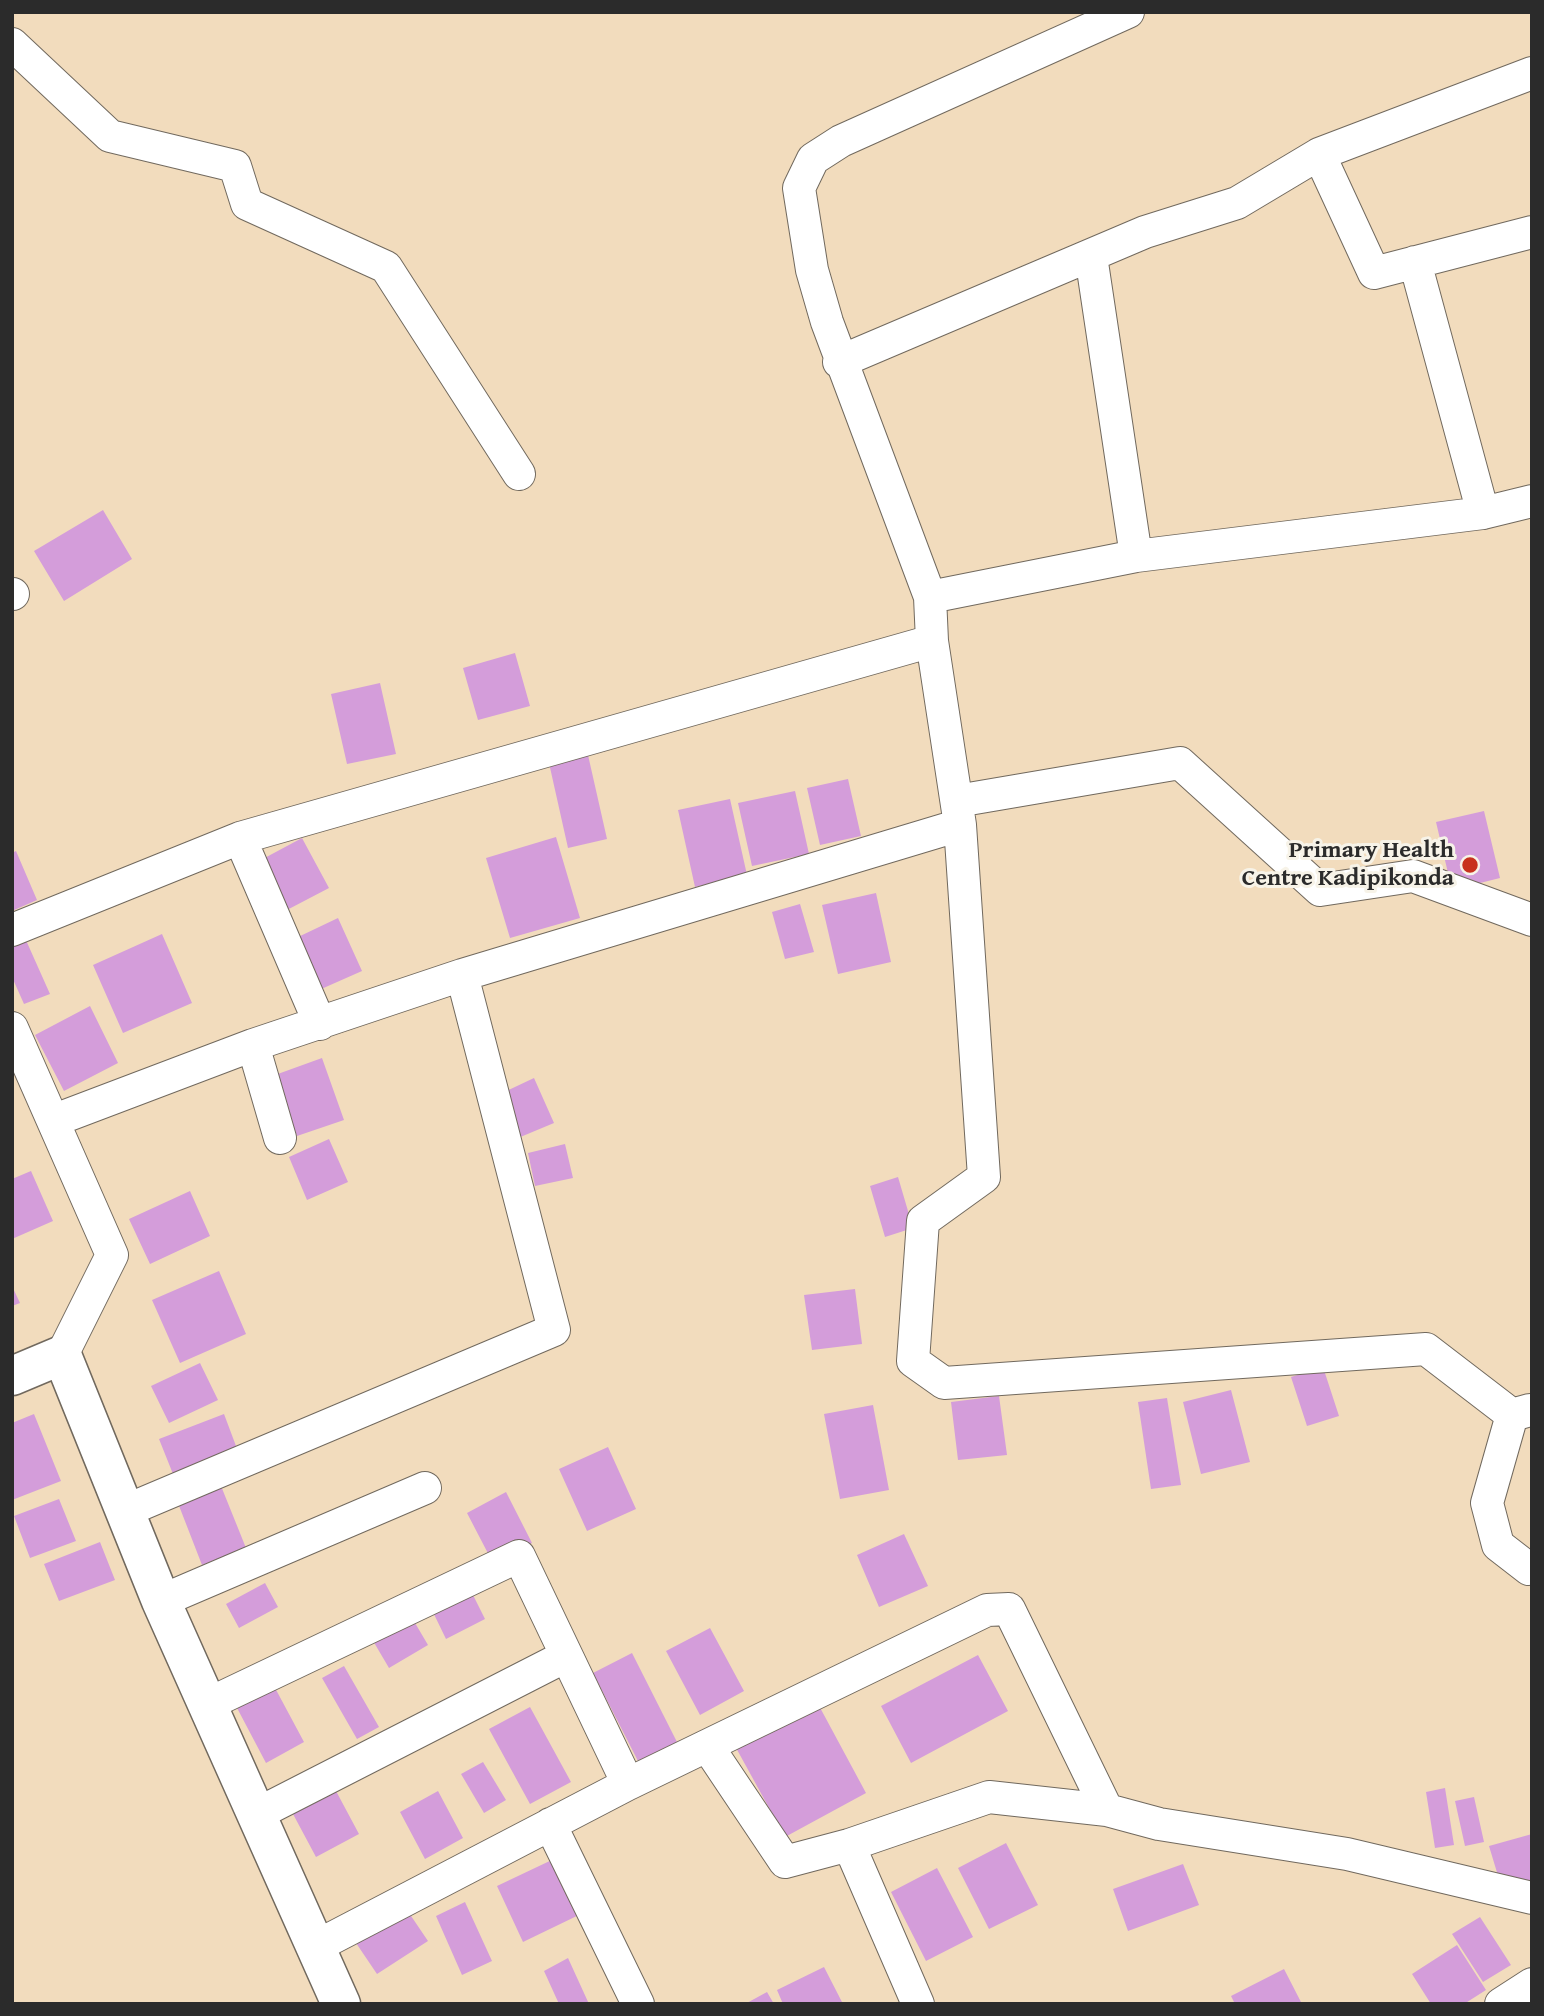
<!DOCTYPE html>
<html>
<head>
<meta charset="utf-8">
<style>
  body { margin:0 }
  #map { position:relative; width:1544px; height:2016px; overflow:hidden; background:#f2dcbd; font-family:"Gentium Book Plus",serif }
  canvas { display:block }
  .frame { position:absolute; inset:0; border:14px solid #2b2b2b; pointer-events:none }
</style>
</head>
<body>
<div id="map">
<canvas width="1544" height="2016"></canvas>
<div class="frame"></div>
</div>
<script>
const c = document.querySelector('canvas').getContext('2d');
c.lineJoin = 'round';
function paint(path, color) {
  c.fillStyle = color;
  c.fill(path, 'evenodd');
}
function toPath(rows) {
  const path = new Path2D();
  for (const r of rows) {
    path.moveTo(r[0], r[1]);
    for (let i = 2; i < r.length; i += 2) path.lineTo(r[i], r[i + 1]);
  }
  return path;
}
function stroke(path, color, width, dash) {
  c.strokeStyle = color;
  c.lineWidth = width;
  c.lineCap = dash ? 'butt' : 'round';
  c.setLineDash(dash || []);
  c.stroke(path);
}
function drawText(font, color, halo, rows, align = 'center') {
  c.font = font + ' "Gentium Book Plus",serif';
  c.lineWidth = 6;
  c.setLineDash([]);
  c.textBaseline = 'middle';
  c.strokeStyle = halo;
  c.fillStyle = color;
  for (const [text, x, y, turn = 0] of rows) {
    c.save();
    c.translate(x, y);
    c.rotate((+turn || 0) * Math.PI / 180);
    c.textAlign = isNaN(turn) ? turn : align;
    if (halo) c.strokeText(text, 0, 0);
    c.fillText(text, 0, 0);
    c.restore();
  }
}
paint(toPath([
  [103,510,132,559,64,601,34,551],
  [515,653,530,706,478,720,463,668],
  [380,683,396,754,347,764,331,694],
  [588,755,607,839,568,848,549,763],
  [848,779,861,836,820,845,807,788],
  [795,791,809,854,752,866,738,803],
  [730,799,747,875,695,887,678,810],
  [1484,811,1500,878,1452,890,1436,822],
  [556,837,580,918,510,938,486,858],
  [302,838,329,888,285,911,259,861],
  [16,851,37,900,12,911,12,853],
  [876,893,891,962,838,974,822,905],
  [800,904,814,952,785,959,772,912],
  [338,918,362,971,319,990,296,938],
  [162,934,192,1003,123,1033,93,965],
  [25,938,50,994,24,1004,12,977,12,944],
  [90,1006,118,1063,64,1091,35,1035],
  [322,1058,344,1120,297,1136,275,1075],
  [534,1078,554,1123,518,1138,498,1095],
  [329,1139,348,1182,307,1200,289,1157],
  [565,1144,573,1178,535,1186,528,1153],
  [31,1171,53,1221,12,1239,12,1179],
  [898,1177,913,1228,885,1237,870,1186],
  [190,1191,210,1236,150,1264,129,1219],
  [219,1271,246,1334,180,1363,152,1300],
  [12,1286,20,1303,12,1306],
  [855,1289,862,1344,812,1350,804,1295],
  [200,1363,218,1400,169,1423,151,1386],
  [1323,1367,1339,1416,1307,1426,1291,1377],
  [1231,1390,1250,1462,1201,1474,1183,1402],
  [999,1396,1007,1455,958,1460,951,1402],
  [1167,1398,1181,1485,1151,1489,1138,1402],
  [873,1405,889,1490,840,1499,824,1414],
  [34,1414,61,1481,12,1500,12,1423],
  [224,1414,239,1454,175,1479,159,1439],
  [608,1447,636,1509,587,1531,559,1469],
  [219,1481,246,1548,202,1565,176,1498],
  [506,1492,532,1543,493,1563,467,1513],
  [59,1499,76,1541,30,1558,14,1516],
  [904,1534,928,1586,879,1607,857,1555],
  [100,1542,115,1580,59,1601,44,1564],
  [265,1583,278,1607,239,1628,226,1604],
  [469,1587,485,1619,446,1639,430,1606],
  [408,1611,428,1645,389,1668,369,1634],
  [710,1628,744,1691,700,1715,666,1651],
  [632,1653,677,1742,638,1761,593,1673],
  [978,1655,1008,1711,911,1763,881,1706],
  [344,1666,379,1727,357,1739,322,1678],
  [274,1686,304,1742,266,1763,236,1706],
  [817,1702,866,1793,785,1837,735,1746],
  [530,1707,571,1782,530,1804,489,1729],
  [483,1762,506,1800,484,1813,461,1774],
  [1445,1788,1454,1845,1435,1848,1426,1792],
  [336,1791,359,1834,316,1857,293,1814],
  [438,1791,463,1838,425,1859,400,1812],
  [1474,1797,1484,1842,1465,1846,1455,1801],
  [1532,1834,1532,1881,1502,1889,1489,1846],
  [1006,1843,1038,1905,989,1929,958,1868],
  [556,1858,583,1913,523,1942,497,1886],
  [1183,1864,1199,1905,1128,1931,1113,1889],
  [937,1868,973,1937,926,1961,891,1892],
  [465,1902,492,1961,462,1975,436,1916],
  [407,1910,428,1941,377,1974,356,1943],
  [1480,1917,1511,1965,1483,1982,1452,1934],
  [1457,1945,1486,1990,1464,2004,1431,2004,1412,1974],
  [568,1958,589,2004,559,2004,544,1971],
  [824,1967,843,2004,783,2004,777,1990],
  [1284,1969,1302,2004,1235,2004,1231,1996],
  [767,1992,774,2004,745,2004]
]), '#d49dda');
const street = toPath([
  [12,44,110,136,235,166,247,204,386,267,519,474],
  [1319,154,1532,73],
  [1091,256,1136,556],
  [1415,262,1483,513],
  [839,362,1145,232,1237,203,1319,154,1374,273,1532,232],
  [12,594,13,594],
  [930,597,827,322,812,270,799,188,813,159,841,141,1128,12],
  [957,801,1180,763,1320,890,1413,876,1532,920],
  [960,825,984,1177,923,1221,913,1361,944,1383,1426,1349,1512,1415],
  [240,838,320,1024],
  [12,930,240,838,932,641],
  [12,1028,112,1255,62,1355],
  [253,1045,280,1138],
  [55,1120,253,1045,462,975,960,825,932,641,930,597,1136,556,1483,513,1532,501],
  [125,1511,554,1330,462,975],
  [1529,1569,1498,1545,1487,1503,1512,1415,1530,1410],
  [161,1601,425,1488],
  [206,1705,519,1556,628,1784],
  [708,1747,785,1862,849,1845,989,1797,1107,1810],
  [257,1814,566,1656],
  [550,1824,638,2004],
  [849,1845,918,2004],
  [315,1947,628,1784,987,1610,1009,1609,1107,1810,1159,1824,1347,1854,1532,1898],
  [1501,2004,1532,1984]
]);
const secondary = toPath([
  [12,1376,62,1355,161,1601,341,2004]
]);
stroke(street, '#71695e', 34);
stroke(secondary, '#71695e', 41);
stroke(street, '#fff', 32);
stroke(secondary, '#fff', 38);
for (const [x, y, r, color] of [
  [1470,865,9,"#c8321e"]
]) {
  const dot = new Path2D();
  dot.arc(x, y, r, 0, 2 * Math.PI);
  c.fillStyle = color;
  c.fill(dot);
  stroke(dot, '#f7f3e8', 2.5);
}
drawText('bold 24px', '#2b2b2b', '#f7f3e8', [
  ["Primary Health",1454,851],
  ["Centre Kadipikonda",1454,879]
], 'right');
</script>
</body>
</html>
